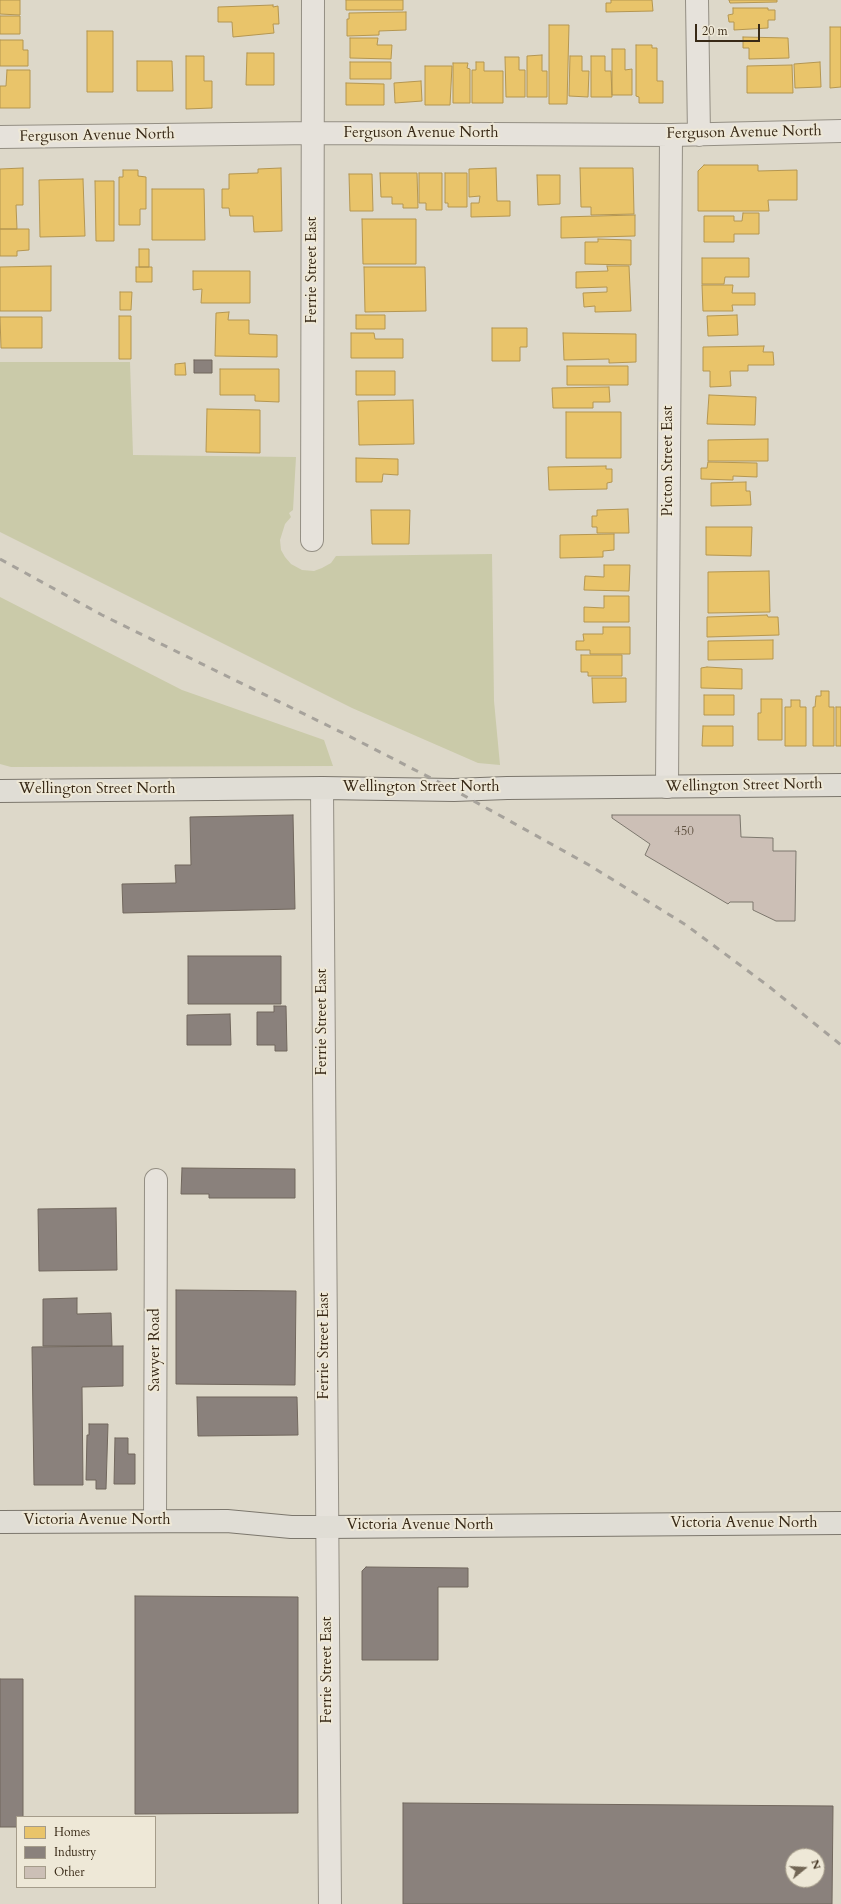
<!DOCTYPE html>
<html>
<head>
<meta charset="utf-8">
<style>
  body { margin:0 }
  #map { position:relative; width:841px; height:1904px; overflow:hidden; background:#ddd8c9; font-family:Cardo,serif }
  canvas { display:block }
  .legend { position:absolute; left:16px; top:1816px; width:140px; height:72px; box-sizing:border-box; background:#eee8d7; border:1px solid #a59c8a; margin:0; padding:5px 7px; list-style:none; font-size:12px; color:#382916 }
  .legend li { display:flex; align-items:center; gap:8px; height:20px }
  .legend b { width:20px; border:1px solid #a59c8a }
  .north { position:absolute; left:785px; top:1848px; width:40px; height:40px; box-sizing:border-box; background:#eee8d7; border:1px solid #a59c8a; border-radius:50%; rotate:72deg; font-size:11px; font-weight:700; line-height:16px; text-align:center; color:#382916 }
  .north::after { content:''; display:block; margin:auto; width:14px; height:18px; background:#726655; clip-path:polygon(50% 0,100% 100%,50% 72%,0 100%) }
  .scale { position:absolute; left:695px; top:24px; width:65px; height:18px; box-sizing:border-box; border:2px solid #382916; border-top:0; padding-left:5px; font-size:12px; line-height:14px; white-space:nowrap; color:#382916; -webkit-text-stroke:3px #eee8d7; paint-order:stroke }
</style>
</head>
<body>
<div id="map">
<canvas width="841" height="1904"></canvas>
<ul class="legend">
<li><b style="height:11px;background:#e9c46a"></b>Homes</li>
<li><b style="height:11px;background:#8a817c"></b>Industry</li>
<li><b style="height:11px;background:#ccbfb6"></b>Other</li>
</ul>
<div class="north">N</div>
<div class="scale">20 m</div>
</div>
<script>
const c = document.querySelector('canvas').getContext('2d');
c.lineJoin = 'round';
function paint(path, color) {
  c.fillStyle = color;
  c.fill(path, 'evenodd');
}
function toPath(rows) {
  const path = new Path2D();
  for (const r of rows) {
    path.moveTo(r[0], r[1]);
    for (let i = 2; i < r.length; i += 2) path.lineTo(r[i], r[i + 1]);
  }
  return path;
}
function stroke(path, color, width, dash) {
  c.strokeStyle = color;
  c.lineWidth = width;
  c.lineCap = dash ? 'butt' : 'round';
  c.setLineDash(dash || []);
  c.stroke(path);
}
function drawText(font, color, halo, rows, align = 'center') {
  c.font = font + ' Cardo,serif';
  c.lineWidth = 4;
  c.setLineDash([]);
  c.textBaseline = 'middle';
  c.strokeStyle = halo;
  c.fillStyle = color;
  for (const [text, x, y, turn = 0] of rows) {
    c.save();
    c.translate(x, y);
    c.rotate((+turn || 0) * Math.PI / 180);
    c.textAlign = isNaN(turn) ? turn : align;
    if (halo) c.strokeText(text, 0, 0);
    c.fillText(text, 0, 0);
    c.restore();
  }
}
paint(toPath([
  [0,362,130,362,133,455,296,457,293,510,289,513,291,517,285,524,280,540,281,550,285,557,291,564,302,570,314,571,322,568,331,563,336,556,492,554,494,701,500,765,478,763,352,708,0,532],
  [0,597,182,690,324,740,333,766,11,767,0,764]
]), '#cacaa9');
const homes = toPath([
  [0,0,20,0,20,15,0,14,0,0],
  [346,0,403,0,403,10,346,10,346,0],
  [611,0,652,0,653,11,606,12,606,3,611,3,611,0],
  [729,0,777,0,777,2,730,3,729,0],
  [273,5,273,7,278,6,279,24,273,24,274,33,233,37,232,22,218,22,218,7,273,5],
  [733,8,768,8,768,10,775,10,775,20,768,20,768,28,734,30,734,22,729,22,728,15,733,14,733,8],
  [406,12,406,30,379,31,379,35,347,36,347,19,349,19,349,13,406,12],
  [0,16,20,16,20,34,0,34,0,16],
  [549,25,569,25,567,104,549,104,549,25],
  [830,27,841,27,841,87,830,88,830,27],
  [87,31,113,31,113,92,87,92,87,31],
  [743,37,788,38,789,58,749,59,749,48,743,48,743,37],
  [350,38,378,38,377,45,392,45,391,59,350,58,350,38],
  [0,40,23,40,23,50,28,50,28,66,0,66,0,40],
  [636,45,652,45,652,48,657,48,657,81,663,81,663,103,639,103,639,97,636,96,636,45],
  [612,49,625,49,625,70,632,69,632,95,612,95,612,49],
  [247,53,274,53,274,85,246,85,247,53],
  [542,55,542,71,547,71,547,97,527,97,527,56,542,55],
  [186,56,204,56,204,81,212,81,212,108,186,109,186,56],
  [570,56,582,56,582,71,589,71,588,97,569,96,570,56],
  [591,56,605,56,605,71,611,71,612,97,591,97,591,56],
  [505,57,519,57,519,70,525,70,525,97,506,97,505,57],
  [137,61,172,61,173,91,137,91,137,61],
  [350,62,391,62,391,79,350,79,350,62],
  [476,62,484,62,484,71,503,71,503,103,472,103,472,70,476,70,476,62],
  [820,62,821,87,795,88,794,64,820,62],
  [453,63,468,63,467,68,470,69,470,103,453,103,453,63],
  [792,65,793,93,747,93,747,66,792,65],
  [425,66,452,66,450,105,425,105,425,66],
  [7,70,30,70,30,108,0,108,0,86,6,86,7,70],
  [421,81,422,101,395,103,394,83,421,81],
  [346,83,384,84,384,105,346,105,346,83],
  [704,165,758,165,758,171,797,170,797,200,768,200,769,211,698,211,698,171,704,165],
  [23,168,23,205,16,205,17,229,0,229,0,169,23,168],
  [281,168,282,231,254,232,253,216,230,216,229,208,222,208,222,189,229,189,229,174,258,173,258,169,281,168],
  [496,168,497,201,510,201,510,216,471,217,471,203,479,203,480,196,469,197,469,169,496,168],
  [580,168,633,168,634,214,591,215,591,207,581,207,580,168],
  [123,170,138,170,138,176,146,177,146,209,140,209,140,225,119,225,119,177,123,177,123,170],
  [380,173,417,173,418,208,403,208,403,204,392,204,392,197,381,197,380,173],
  [419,173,442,173,442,210,426,210,426,203,419,203,419,173],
  [445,173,467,173,467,207,448,207,448,203,445,203,445,173],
  [349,174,372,174,373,211,350,211,349,174],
  [537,175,560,175,560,204,538,205,537,175],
  [83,179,85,236,40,237,39,180,83,179],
  [95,181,114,181,114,241,96,241,95,181],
  [152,189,204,189,205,240,152,240,152,189],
  [743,213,759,213,759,234,734,234,734,242,704,242,704,216,734,216,734,221,742,221,743,213],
  [635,215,635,236,561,238,561,217,635,215],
  [362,219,416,219,416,264,363,264,362,219],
  [0,229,29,229,29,250,17,251,17,256,0,256,0,229],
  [598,239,631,240,631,265,585,264,585,242,598,242,598,239],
  [139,249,149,249,149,267,139,267,139,249],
  [702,258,749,258,749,277,725,277,724,284,702,284,702,258],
  [51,266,51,311,0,311,0,267,51,266],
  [607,266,629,266,631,311,595,312,595,306,584,307,583,293,607,292,607,287,576,288,576,272,608,271,607,266],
  [136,267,152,267,152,282,136,282,136,267],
  [364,267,425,267,426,311,365,312,364,267],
  [193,271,250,271,250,303,201,303,202,289,193,290,193,271],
  [702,285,733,285,732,293,755,293,755,305,732,305,733,311,703,311,702,285],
  [120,292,132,292,131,310,120,310,120,292],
  [229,312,228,320,249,320,249,334,277,335,277,357,215,356,216,313,229,312],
  [356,315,385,315,385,329,356,329,356,315],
  [737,315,738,335,708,336,707,316,737,315],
  [119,316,131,316,131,359,119,359,119,316],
  [0,317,42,317,42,348,1,348,0,317],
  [492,328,527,328,527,347,520,347,520,361,492,361,492,328],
  [351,333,374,333,375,339,403,339,403,358,351,358,351,333],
  [563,333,636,334,636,362,609,363,609,359,564,360,563,333],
  [764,346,763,352,773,352,774,365,748,365,748,371,730,371,731,386,710,387,710,371,703,371,703,347,764,346],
  [185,363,186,375,175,375,175,364,185,363],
  [567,366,628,366,628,385,567,385,567,366],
  [220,369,279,369,279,402,255,401,255,395,220,395,220,369],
  [356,371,395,371,395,395,356,395,356,371],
  [609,387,610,402,593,402,593,408,553,408,552,388,609,387],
  [709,395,756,397,755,425,707,424,709,395],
  [413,400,414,444,359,445,358,401,413,400],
  [207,409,260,410,260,453,206,452,207,409],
  [566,412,621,412,621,458,566,458,566,412],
  [768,439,768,461,708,461,708,440,768,439],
  [356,458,398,459,398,475,383,474,382,482,356,482,356,458],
  [708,462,757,463,757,477,733,476,733,480,701,479,701,468,707,468,708,462],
  [606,466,606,469,612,469,612,482,607,483,607,489,549,490,548,467,606,466],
  [746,482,746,491,750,491,751,505,711,506,711,483,746,482],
  [628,509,629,533,597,533,597,527,592,527,592,516,597,516,597,510,628,509],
  [371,510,410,510,409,544,372,544,371,510],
  [706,527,752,527,751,556,706,555,706,527],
  [614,534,614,550,603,551,603,557,560,558,560,535,614,534],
  [604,565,630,565,629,591,584,590,585,576,604,577,604,565],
  [769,571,770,612,708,613,708,572,769,571],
  [604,596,629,596,629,622,584,622,584,607,604,608,604,596],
  [767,615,768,617,778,617,779,635,707,637,707,617,767,615],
  [603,627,630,627,630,654,590,654,590,650,576,650,576,641,584,641,583,634,603,634,603,627],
  [773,640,773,659,708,660,708,641,773,640],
  [581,655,622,655,622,676,588,676,588,672,581,672,581,655],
  [707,667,742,669,742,689,701,688,701,668,707,667],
  [592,678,626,678,626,702,593,703,592,678],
  [821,691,829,691,829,707,834,707,834,746,813,746,813,707,815,707,816,696,821,696,821,691],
  [704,695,734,695,734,715,704,715,704,695],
  [761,699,782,699,782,740,758,740,758,713,761,713,761,699],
  [791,700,800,700,800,707,806,707,806,746,785,746,785,707,791,707,791,700],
  [836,707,841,707,841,746,836,746,836,707],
  [703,726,733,726,733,746,702,746,703,726]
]);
paint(homes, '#e9c46a');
stroke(homes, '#b49651', 1);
const industry = toPath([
  [194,360,212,360,212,373,194,373,194,360],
  [293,815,295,909,123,913,122,884,176,883,175,865,191,865,190,817,293,815],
  [188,956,281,956,281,1004,188,1004,188,956],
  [274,1006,286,1006,287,1051,275,1051,275,1045,257,1045,257,1012,274,1012,274,1006],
  [230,1014,231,1045,187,1045,187,1015,230,1014],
  [182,1168,295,1169,295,1198,209,1198,209,1194,181,1194,182,1168],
  [116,1208,117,1270,39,1271,38,1209,116,1208],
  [176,1290,296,1291,295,1385,176,1384,176,1290],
  [77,1298,77,1314,111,1313,112,1346,43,1346,43,1299,77,1298],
  [123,1346,123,1386,82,1387,83,1485,34,1485,32,1347,123,1346],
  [197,1397,297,1397,298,1435,198,1436,197,1397],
  [89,1424,108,1424,106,1489,96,1489,96,1480,86,1480,87,1435,89,1435,89,1424],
  [115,1438,128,1438,128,1454,135,1454,135,1484,114,1484,115,1438],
  [366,1567,468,1568,468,1587,438,1587,438,1660,362,1660,362,1571,366,1567],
  [135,1596,298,1597,298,1813,135,1814,135,1596],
  [0,1679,23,1679,23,1817,17,1817,17,1827,0,1827,0,1679],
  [403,1803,833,1806,832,1904,403,1904,403,1803],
  [793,1856,817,1856,817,1880,793,1880,793,1856]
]);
paint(industry, '#8a817c');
stroke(industry, '#71675d', 1);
const building = toPath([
  [612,815,740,815,741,837,773,838,773,851,796,851,795,921,776,921,753,910,753,902,730,902,728,904,645,855,650,844,612,818,612,815]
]);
paint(building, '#ccbfb6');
stroke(building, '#7c776d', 1);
const minor = toPath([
  [697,0,699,135],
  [0,137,314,133,671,135,841,131],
  [312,540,313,0],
  [667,787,671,135],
  [322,788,330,1904],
  [155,1520,156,1180]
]);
const major = toPath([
  [0,791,322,788,454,790,507,788,841,785],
  [0,1522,227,1521,291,1527,326,1527,841,1523]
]);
stroke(minor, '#948f84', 24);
stroke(major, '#7c776d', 24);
stroke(minor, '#e6e2db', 22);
stroke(major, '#e0ddd5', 22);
stroke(toPath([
  [0,559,102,615,345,734,454,790,589,865,686,925,767,985,841,1045]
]), '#a6a29b', 3, [7, 7]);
drawText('13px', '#5f5140', null, [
  ["450",684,832]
]);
drawText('15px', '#382916', '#eee8d7', [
  ["Ferguson Avenue North",744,133,-1],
  ["Ferguson Avenue North",421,134],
  ["Ferguson Avenue North",97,136,-1],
  ["Ferrie Street East",313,270,-90],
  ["Picton Street East",669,461,-90],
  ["Wellington Street North",744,786,-1],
  ["Wellington Street North",421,788],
  ["Wellington Street North",97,790],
  ["Ferrie Street East",323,1022,-90],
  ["Ferrie Street East",325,1346,-90],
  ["Sawyer Road",156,1350,-90],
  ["Victoria Avenue North",97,1521],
  ["Victoria Avenue North",744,1524],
  ["Victoria Avenue North",420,1526],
  ["Ferrie Street East",328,1670,-90]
]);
</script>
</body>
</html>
